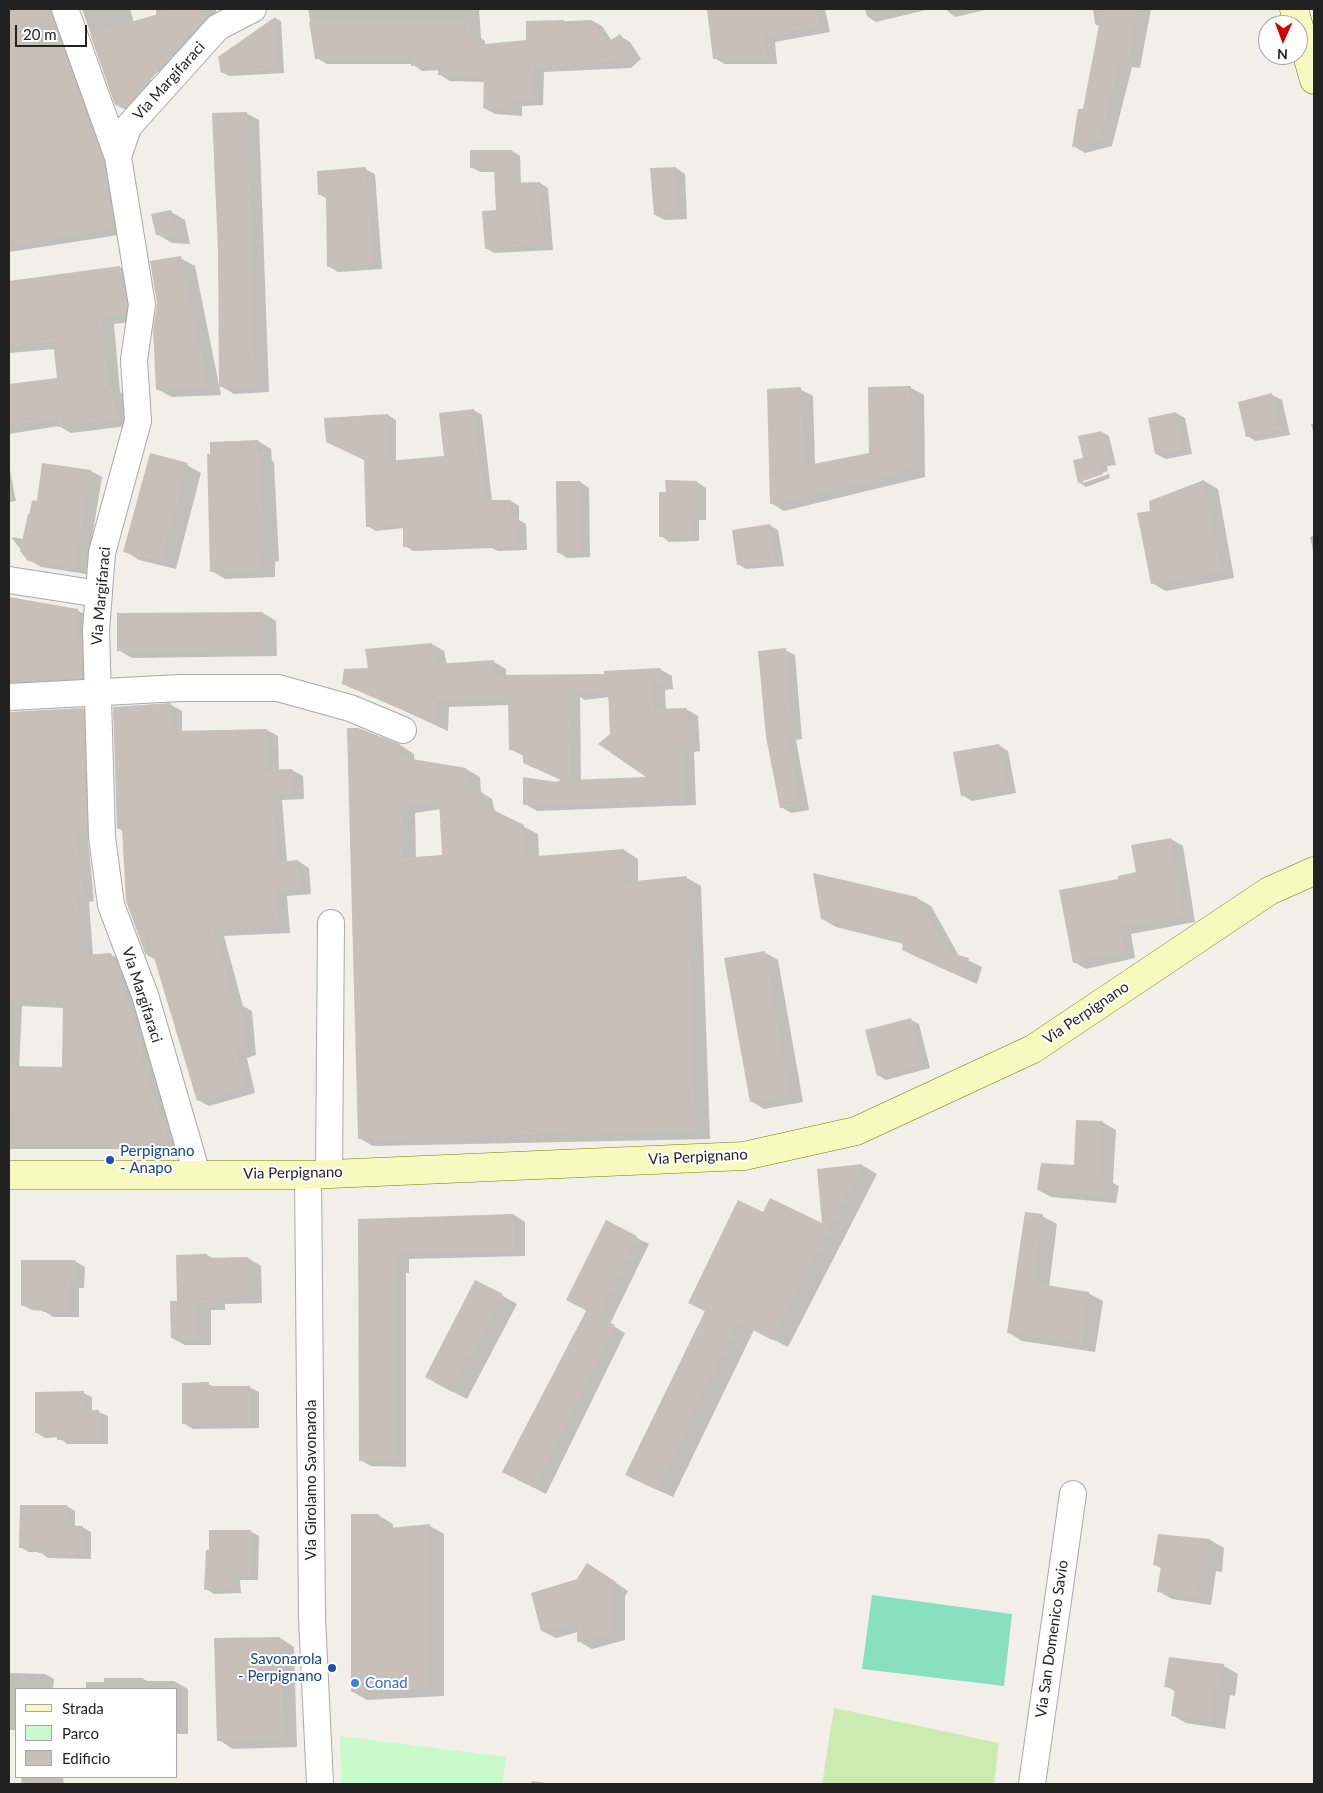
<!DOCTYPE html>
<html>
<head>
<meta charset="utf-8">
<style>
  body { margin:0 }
  #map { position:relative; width:1323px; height:1793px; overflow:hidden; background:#f2efe9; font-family:Lato,sans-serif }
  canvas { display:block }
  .frame { position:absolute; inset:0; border:10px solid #222; pointer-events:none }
  .legend { position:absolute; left:15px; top:1688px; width:162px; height:90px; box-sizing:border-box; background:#fff; border:1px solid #a7a7a7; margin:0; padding:6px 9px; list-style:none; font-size:15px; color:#222 }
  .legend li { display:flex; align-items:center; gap:10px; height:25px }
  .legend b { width:25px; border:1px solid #a7a7a7 }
  .north { position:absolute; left:1258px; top:15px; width:50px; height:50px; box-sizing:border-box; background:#fff; border:1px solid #a7a7a7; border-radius:50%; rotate:182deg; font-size:14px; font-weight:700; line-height:20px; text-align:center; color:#222 }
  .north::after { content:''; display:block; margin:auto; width:18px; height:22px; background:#d40000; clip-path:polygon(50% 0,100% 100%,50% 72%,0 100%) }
  .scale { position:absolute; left:15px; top:25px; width:72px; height:22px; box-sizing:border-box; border:2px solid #222; border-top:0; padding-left:6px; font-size:15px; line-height:18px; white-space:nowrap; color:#222; -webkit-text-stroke:4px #fff; paint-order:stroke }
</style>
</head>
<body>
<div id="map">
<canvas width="1323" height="1793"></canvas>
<div class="frame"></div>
<ul class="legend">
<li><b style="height:6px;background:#f7fabf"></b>Strada</li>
<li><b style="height:14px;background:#c8facc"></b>Parco</li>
<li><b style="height:14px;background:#c7bfb8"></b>Edificio</li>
</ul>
<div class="north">N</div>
<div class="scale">20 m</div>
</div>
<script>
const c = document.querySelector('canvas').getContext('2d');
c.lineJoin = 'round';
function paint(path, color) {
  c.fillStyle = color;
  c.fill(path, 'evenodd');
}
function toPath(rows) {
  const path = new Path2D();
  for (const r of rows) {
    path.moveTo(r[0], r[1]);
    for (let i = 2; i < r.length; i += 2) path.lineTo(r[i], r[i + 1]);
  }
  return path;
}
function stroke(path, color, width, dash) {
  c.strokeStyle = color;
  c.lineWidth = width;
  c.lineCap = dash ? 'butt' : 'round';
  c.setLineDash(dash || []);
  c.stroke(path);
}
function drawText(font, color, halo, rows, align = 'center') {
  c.font = font + ' Lato,sans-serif';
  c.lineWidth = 4;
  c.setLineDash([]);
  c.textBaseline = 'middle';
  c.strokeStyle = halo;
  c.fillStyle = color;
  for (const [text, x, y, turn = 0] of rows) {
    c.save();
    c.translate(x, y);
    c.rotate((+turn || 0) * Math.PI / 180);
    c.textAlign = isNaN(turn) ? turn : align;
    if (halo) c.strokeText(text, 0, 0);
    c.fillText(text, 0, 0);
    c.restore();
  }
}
paint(toPath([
  [834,1708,999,1743,994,1784,822,1784]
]), '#cdebb0');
paint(toPath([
  [340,1736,506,1757,502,1784,341,1784]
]), '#c8facc');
paint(toPath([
  [872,1595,1012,1614,1004,1686,862,1669]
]), '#88e0be');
paint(toPath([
  [9,9,63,9,114,168,125,234,9,252],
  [82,9,130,9,155,93,128,111,116,105],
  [156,9,216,9,216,29,170,80,158,72],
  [308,9,479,9,481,38,485,41,485,46,527,41,527,23,591,20,602,26,612,41,620,36,630,42,641,59,631,68,544,72,543,105,522,106,522,116,495,114,484,108,485,82,450,81,440,75,440,70,422,71,412,64,327,64,317,58],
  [708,9,825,9,830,32,775,42,777,64,725,64,714,58],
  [865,9,930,9,876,22,867,16],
  [945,9,984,9,985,10,955,17],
  [1093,9,1151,9,1140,68,1132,67,1112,146,1085,153,1073,146,1084,110,1100,27,1095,24],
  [275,18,281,21,284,73,229,76,222,72],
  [246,113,259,120,269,392,234,394,219,385,221,395,172,397,157,389,180,258,195,266,219,385],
  [512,151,520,156,521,184,540,183,548,188,553,250,494,253,486,248,498,211,495,172,480,172,471,167],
  [676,168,685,174,687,219,665,220,655,215],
  [365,169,375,174,382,269,338,272,328,266,327,199,319,194],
  [171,212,185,220,190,244,172,243,157,234],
  [120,267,132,274,137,321,114,324,120,392,123,394,127,426,71,433,59,426,9,434,9,386,58,379,55,349,9,353,9,282],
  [911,388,924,395,925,477,784,511,771,503,800,389,813,396,815,465,871,454],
  [1272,395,1282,400,1290,435,1256,441,1247,436],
  [473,410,482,415,492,501,511,501,519,506,519,520,526,524,527,550,498,551,492,548,413,551,405,546,404,528,376,531,367,526,365,460,327,442,388,415,396,420,396,462,445,457],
  [1176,413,1185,418,1192,454,1166,459,1156,454],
  [1311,424,1314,424,1314,434],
  [1102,432,1109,436,1116,465,1107,466,1108,471,1083,480,1083,483,1109,474,1110,478,1086,487,1079,482],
  [258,441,271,449,272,461,274,462,279,561,275,562,275,577,225,579,212,571],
  [43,464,91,471,102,477,86,574,41,567,29,560,11,537,24,539,32,501,39,502],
  [9,465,16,501,9,502],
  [187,465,201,473,176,569,139,560,125,551],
  [1204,481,1218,489,1234,578,1166,591,1152,583,1152,512],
  [580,482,589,488,590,557,567,558,558,552],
  [667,482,697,482,706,488,706,520,699,520,699,541,669,542,661,536],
  [769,525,778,530,784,566,746,569,738,564],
  [1314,536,1314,555,1310,537],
  [9,599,77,610,89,617,94,684,9,695],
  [263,613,276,621,277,656,132,658,118,650],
  [432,644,444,651,447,665,494,662,506,669,506,676,606,675,660,669,672,676,673,689,665,690,666,710,686,709,698,716,700,751,694,752,696,805,537,811,525,804,563,781,524,762,524,756,510,749,509,705,449,707,448,731,344,683,369,669],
  [580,697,585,700,609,697,611,734,650,778,581,781],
  [785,650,795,655,802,739,796,740,809,810,791,813,781,807],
  [171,705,182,711,182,732,267,730,278,736,279,771,292,770,303,776,304,799,282,800,287,862,298,861,309,868,311,894,287,896,290,933,224,936,243,1006,252,1011,256,1055,247,1058,255,1093,209,1106,198,1100,156,960,147,955,127,901,123,831,118,828,115,708],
  [83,709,95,716,98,838,88,839,94,901,89,902,93,955,110,954,122,961,182,1149,9,1149,9,713],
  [22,1006,64,1008,63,1068,19,1068],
  [400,745,414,754,414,761,466,769,480,777,481,792,492,799,495,812,538,834,539,857,624,850,638,859,638,882,687,878,701,886,710,1139,373,1146,359,1138],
  [441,809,443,856,416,858,415,813],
  [999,745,1008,751,1016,793,972,801,962,795],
  [1171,839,1183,846,1195,922,1131,934,1135,958,1086,969,1074,962,1119,880,1137,873],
  [917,898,931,906,959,956,982,967,977,984,917,957,903,950,904,944,836,927,822,919],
  [764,952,778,960,803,1102,764,1109,751,1101],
  [911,1020,919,1024,930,1068,886,1080,878,1075],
  [1102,1122,1116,1130,1113,1183,1119,1186,1116,1203,1051,1197,1038,1190,1075,1167],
  [862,1165,877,1174,788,1347,754,1330,673,1497,642,1483,706,1312,689,1302,764,1214,824,1225,818,1170],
  [514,1215,525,1222,525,1256,409,1259,409,1273,406,1273,406,1467,371,1466,360,1460,359,1221],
  [1042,1216,1057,1224,1049,1287,1088,1293,1103,1301,1095,1352,1022,1341,1008,1332],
  [606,1222,649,1244,610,1324,625,1333,546,1494,504,1472,587,1311,567,1300],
  [207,1255,214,1259,248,1258,261,1266,262,1303,225,1304,225,1310,211,1310,211,1345,185,1345,172,1338,179,1302],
  [23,1261,75,1261,85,1267,84,1288,79,1288,79,1317,53,1317,44,1311,32,1310,22,1305],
  [476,1281,517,1304,467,1399,440,1385],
  [208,1384,215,1387,249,1387,259,1392,259,1428,193,1429,183,1423],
  [83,1393,92,1397,92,1412,99,1412,108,1416,108,1444,67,1444,59,1437,45,1438,37,1433],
  [67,1506,75,1511,75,1527,82,1527,91,1532,91,1559,48,1558,40,1552,29,1552,20,1547],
  [378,1515,393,1524,393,1529,430,1526,444,1534,444,1696,367,1700,353,1692],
  [250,1531,259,1536,258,1580,240,1580,241,1593,214,1594,206,1589],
  [1210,1540,1224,1548,1222,1572,1216,1571,1211,1605,1172,1599,1158,1591,1162,1569,1155,1565],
  [601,1573,628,1591,625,1596,625,1640,592,1649,578,1641,578,1632,556,1638,542,1631],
  [280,1638,294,1647,297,1747,233,1749,219,1740],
  [1224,1666,1238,1674,1235,1696,1230,1695,1225,1729,1186,1723,1172,1715,1176,1692,1166,1686],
  [9,1673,45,1674,54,1679,53,1689,16,1689,16,1730,9,1730],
  [104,1678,142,1678,147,1681,174,1681,188,1689,188,1734,176,1734,176,1689,86,1689,86,1682,104,1682],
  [21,1777,63,1777,64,1784,22,1784],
  [532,1781,554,1784,531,1784]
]), '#0003');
paint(toPath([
  [9,9,50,9,54,21,34,30,41,49,61,43,103,161,114,228,9,245],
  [175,9,203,9,203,21,127,106,126,104,115,105,90,34],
  [707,9,816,9,820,27,765,36,768,59,713,59],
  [1102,9,1138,9,1128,62,1120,61,1100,139,1072,147,1078,109,1083,109],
  [275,17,278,70,221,73,218,57],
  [564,20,564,25,595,24,608,42,620,34,632,53,621,61,622,62,534,67,532,100,512,100,511,110,483,108,484,77,438,75,438,65,411,66,411,58,315,59,309,21,470,21,471,34,475,34,475,45,526,40,526,21],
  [247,112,256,386,219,387,218,251,212,113],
  [470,150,512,150,513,183,540,182,545,245,485,249,482,211,496,210,494,168,470,168],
  [366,167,373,265,327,267,326,194,318,195,317,171],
  [676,167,678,214,654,215,650,168],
  [171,210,177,236,156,235,151,214],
  [181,256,208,387,156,390,153,330,157,303,150,261],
  [120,266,127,305,125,315,102,318,108,386,111,386,116,420,58,427,57,418,9,426,9,384,57,378,53,342,9,346,9,281],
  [911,386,912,470,770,504,767,389,801,387,803,466,869,453,868,387],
  [1272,393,1281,430,1246,437,1238,402],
  [474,409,485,500,511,500,511,516,518,518,519,546,488,547,488,544,403,547,403,523,366,527,364,460,326,442,324,418,388,414,388,461,444,456,439,413],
  [1176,412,1183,449,1155,454,1148,418],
  [1102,431,1109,461,1101,463,1103,474,1078,483,1073,460,1083,458,1078,436],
  [258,440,258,454,261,453,265,554,262,554,262,570,210,572,207,454,210,454,210,442],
  [150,453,188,463,161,562,123,552],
  [42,463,91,470,75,569,28,561,20,551,28,514,32,514,33,500,37,501],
  [665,480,697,481,697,516,691,516,690,537,659,537,659,492,666,492],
  [1204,480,1221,571,1151,584,1137,513,1150,511,1149,501],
  [556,481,580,481,581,553,557,553],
  [770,524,776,562,737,565,732,530],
  [9,597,78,609,78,645,81,644,82,678,9,682],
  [263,612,264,649,117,651,117,613],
  [432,643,437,664,494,660,494,675,604,674,604,671,660,668,661,683,653,684,655,709,687,708,688,745,682,746,684,799,523,805,523,777,556,782,561,780,523,763,523,750,509,750,508,698,437,701,437,725,342,684,344,669,368,668,365,649],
  [569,688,572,694,608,689,610,734,598,744,646,777,570,780],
  [786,648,793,734,788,735,800,805,780,808,766,737,758,651],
  [171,703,171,727,174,727,174,731,267,729,268,770,292,769,293,793,272,794,277,862,298,860,300,889,277,890,280,927,214,930,235,1005,241,1003,246,1049,237,1052,245,1087,197,1101,147,934,146,956,126,901,122,829,117,829,113,707],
  [83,708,87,832,77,833,83,895,78,896,82,955,111,953,143,1047,142,1063,171,1143,15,1144,17,1111,9,1110,9,1066,62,1067,63,1002,9,1000,9,712],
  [347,728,358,728,400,744,400,757,466,768,468,788,478,789,481,804,524,825,525,857,624,849,624,882,687,876,696,1131,358,1139],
  [439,800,442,855,402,858,401,806],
  [999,744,1007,788,961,796,953,752],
  [1171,838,1184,916,1120,927,1124,952,1073,963,1059,890,1118,879,1118,876,1136,872,1131,845],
  [813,873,917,897,948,952,969,958,964,978,902,950,903,941,821,919],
  [765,951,790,1095,750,1102,724,958],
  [911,1018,923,1064,877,1076,865,1030],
  [1076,1120,1103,1121,1100,1177,1106,1177,1103,1196,1037,1190,1041,1163,1074,1165],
  [862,1164,772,1340,738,1322,657,1490,625,1475,705,1311,688,1303,738,1200,763,1212,770,1198,822,1223,817,1169],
  [1025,1212,1043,1214,1034,1283,1089,1292,1081,1345,1007,1333],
  [514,1214,514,1251,398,1253,398,1267,396,1267,396,1461,359,1461,358,1219],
  [606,1220,637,1236,598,1316,566,1300],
  [207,1254,207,1258,248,1257,249,1296,212,1297,212,1303,198,1303,199,1338,171,1338,170,1301,177,1301,176,1255],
  [21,1260,75,1260,75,1283,70,1283,70,1312,43,1312,42,1306,21,1306],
  [475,1280,503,1294,452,1392,425,1377],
  [586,1311,615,1325,534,1488,502,1472],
  [209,1382,209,1386,250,1386,250,1424,182,1424,182,1383],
  [84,1391,84,1411,99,1410,100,1440,57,1440,57,1433,35,1433,35,1392],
  [20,1505,67,1505,67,1525,83,1526,83,1555,38,1553,38,1548,19,1548],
  [351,1514,379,1514,379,1529,430,1524,430,1688,351,1692],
  [209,1530,251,1530,250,1576,232,1576,232,1589,204,1590,206,1550,209,1550],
  [1158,1534,1210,1539,1207,1564,1202,1564,1197,1598,1157,1592,1161,1566,1153,1565],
  [587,1563,616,1582,611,1588,612,1633,577,1642,577,1621,541,1631,531,1593,577,1579],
  [280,1637,283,1739,217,1741,214,1638],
  [1169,1657,1224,1664,1220,1689,1215,1688,1211,1722,1171,1716,1175,1688,1164,1687]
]), '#c7bfb8');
const street = toPath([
  [65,9,118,157],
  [9,580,99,594],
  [9,697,180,688,278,688,350,708,403,730],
  [329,1173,331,923],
  [197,1174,145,995,111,905,102,837,96,630,102,553,138,421,134,360,142,305,118,157,128,127,218,27,253,9],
  [308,1175,312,1618,320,1784],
  [1032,1784,1073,1494]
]);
const secondary = toPath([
  [1294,9,1314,80],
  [9,1175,308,1175,744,1156,856,1131,1033,1049,1269,891,1314,871]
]);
stroke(street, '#a9a9a9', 28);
stroke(secondary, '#707d05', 29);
stroke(street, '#fff', 26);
stroke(secondary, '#f7fabf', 28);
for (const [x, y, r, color] of [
  [110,1160,5,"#1a4fb4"],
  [332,1668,5,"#1a4fb4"],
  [355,1683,5,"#3f7fe0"]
]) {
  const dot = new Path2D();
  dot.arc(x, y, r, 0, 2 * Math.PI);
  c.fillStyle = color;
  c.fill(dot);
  stroke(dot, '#fff', 2);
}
drawText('15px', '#222', '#fff', [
  ["Via Margifaraci",169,81,-48],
  ["Via Margifaraci",101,596,-85],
  ["Via Margifaraci",142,995,72],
  ["Via Perpignano",1086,1013,-34],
  ["Via Perpignano",698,1157,-3],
  ["Via Perpignano",293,1173,-1],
  ["Via Girolamo Savonarola",311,1480,-90],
  ["Via San Domenico Savio",1052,1639,-82]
]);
drawText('15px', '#164399', '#fff', [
  ["Perpignano",120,1151],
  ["- Anapo",120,1168],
  ["Savonarola",322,1659,"right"],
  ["- Perpignano",322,1676,"right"]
], 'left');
drawText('15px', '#366cbe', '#fff', [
  ["Conad",365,1683]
], 'left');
</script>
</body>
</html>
